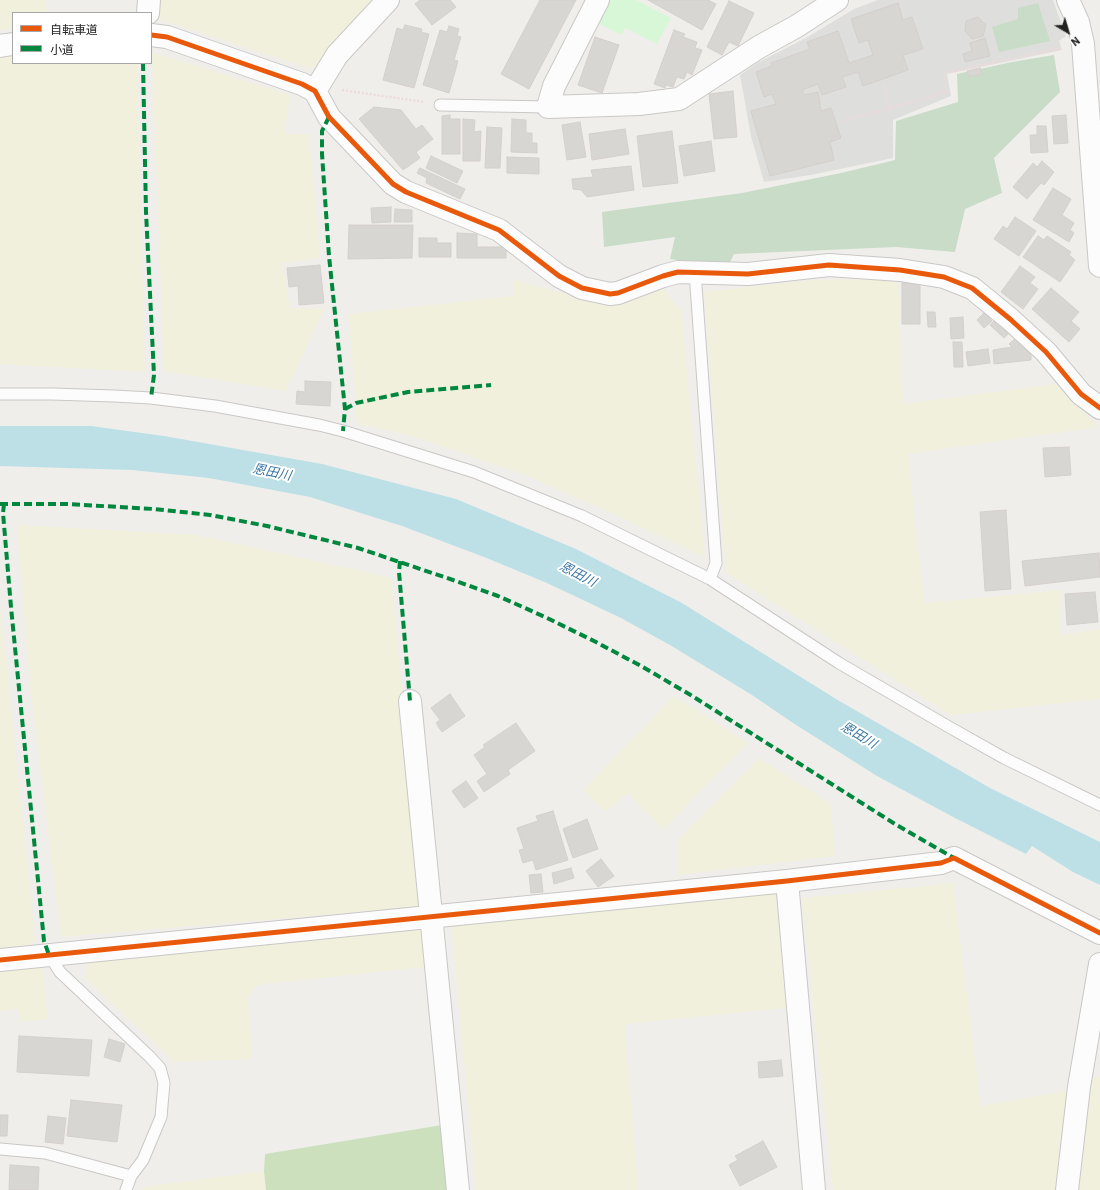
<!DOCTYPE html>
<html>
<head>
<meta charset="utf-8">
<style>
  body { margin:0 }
  #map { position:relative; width:1100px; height:1190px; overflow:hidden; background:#f0eeeb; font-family:Barlow,"Noto Sans JP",sans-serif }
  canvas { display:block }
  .legend { position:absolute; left:12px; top:12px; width:140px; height:52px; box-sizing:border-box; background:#fff; border:1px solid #a7a7a7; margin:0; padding:5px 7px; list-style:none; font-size:12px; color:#222 }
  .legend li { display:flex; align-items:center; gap:8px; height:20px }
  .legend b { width:20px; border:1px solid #a7a7a7 }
  .north { position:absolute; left:1048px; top:12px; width:40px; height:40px; -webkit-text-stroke:3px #fff; paint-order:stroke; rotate:142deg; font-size:11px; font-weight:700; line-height:16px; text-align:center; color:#222 }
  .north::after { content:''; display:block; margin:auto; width:14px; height:18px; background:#222; clip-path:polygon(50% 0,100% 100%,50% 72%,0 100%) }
</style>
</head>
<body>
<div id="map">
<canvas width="1100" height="1190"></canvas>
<ul class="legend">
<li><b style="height:5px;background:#e8590c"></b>自転車道</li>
<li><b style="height:5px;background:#00873e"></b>小道</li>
</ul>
<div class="north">N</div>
</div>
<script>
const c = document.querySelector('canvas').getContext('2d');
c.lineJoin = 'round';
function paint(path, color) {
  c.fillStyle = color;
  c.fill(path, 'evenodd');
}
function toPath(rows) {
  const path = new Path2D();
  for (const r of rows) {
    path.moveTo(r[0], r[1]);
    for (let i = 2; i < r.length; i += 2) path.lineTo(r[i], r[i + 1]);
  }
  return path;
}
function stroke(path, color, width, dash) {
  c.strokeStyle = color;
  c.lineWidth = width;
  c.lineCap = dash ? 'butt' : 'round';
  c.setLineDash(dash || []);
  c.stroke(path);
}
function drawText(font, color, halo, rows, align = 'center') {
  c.font = font + ' Barlow,"Noto Sans JP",sans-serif';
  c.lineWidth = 4;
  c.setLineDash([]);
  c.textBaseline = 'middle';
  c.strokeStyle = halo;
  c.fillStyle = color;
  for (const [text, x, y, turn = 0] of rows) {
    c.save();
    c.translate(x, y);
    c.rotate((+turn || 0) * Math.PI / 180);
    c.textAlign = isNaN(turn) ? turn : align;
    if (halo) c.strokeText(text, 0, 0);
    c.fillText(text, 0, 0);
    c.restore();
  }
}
paint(toPath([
  [878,0,1053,0,1066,36,1059,41,1062,50,947,74,951,96,893,120,893,158,811,175,764,182,751,136,740,75,757,63,806,38,854,9]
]), '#dededc');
paint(toPath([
  [0,0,45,0,47,13,13,13,13,29,0,30],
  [161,0,381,0,312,69,158,19],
  [13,52,13,63,137,63,145,372,0,364,0,53],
  [152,52,290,95,285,134,309,134,320,258,282,263,290,308,324,309,286,391,164,371],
  [898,279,903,404,1056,384,1099,427,908,454,924,603,1061,590,1060,635,1100,629,1100,699,951,715,726,573,704,292,810,280],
  [514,280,613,307,662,288,681,310,705,558,618,516,525,475,409,435,358,424,356,420,356,403,348,314,513,296],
  [17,525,196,535,385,576,392,580,420,907,61,937,29,677],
  [0,605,35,940,30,945,0,948],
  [674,696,748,743,663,830,628,793,605,812,583,790],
  [759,758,830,803,836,856,678,875,678,839],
  [953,883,981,1106,1070,1090,1057,1190,833,1190,802,898],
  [775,891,786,1008,625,1024,638,1190,476,1190,451,923],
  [421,929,424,933,425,967,263,984,255,987,248,999,252,1059,174,1062,84,977,88,962],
  [42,967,48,1019,20,1022,18,1009,0,1011,0,972],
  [1088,1077,1100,1077,1100,1190,1074,1190],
  [264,1171,266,1190,141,1190,143,1187]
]), '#f1f0dd');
paint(toPath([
  [442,1125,449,1190,266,1190,264,1171,265,1154]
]), '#cce0be');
paint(toPath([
  [1038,3,1050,41,999,52,992,27,1018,19,1018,8],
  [1054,55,1060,92,994,158,1002,193,965,209,955,252,896,247,734,254,728,266,670,259,675,237,604,247,602,212,742,193,841,173,895,160,896,121,958,102,957,74,1012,62]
]), '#c8dcc7');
paint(toPath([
  [608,0,636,0,671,18,657,44,625,28,621,35,597,23]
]), '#d7f7d6');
paint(toPath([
  [0,426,91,426,164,436,322,464,456,499,576,549,682,603,836,699,990,788,1100,842,1100,885,1073,872,1032,846,1026,854,955,818,877,776,793,723,752,695,670,645,621,618,547,583,484,557,402,526,310,497,209,478,132,470,0,466]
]), '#bce0e6');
const building = toPath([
  [420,0,450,0,456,7,432,25,415,4,420,0],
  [540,0,576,0,529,89,501,74,540,0],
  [648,0,708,0,716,4,702,30,648,0],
  [729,1,754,13,738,46,729,42,722,55,707,47,729,1],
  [898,3,903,20,912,17,923,49,903,55,908,70,863,86,858,72,842,77,846,87,822,95,818,84,802,90,804,95,818,92,821,111,831,108,841,138,830,142,834,160,770,176,751,111,776,104,772,94,764,97,756,72,772,66,771,63,810,49,807,42,838,31,849,63,873,55,868,40,859,43,851,19,898,3],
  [978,17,986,25,983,36,972,39,965,31,966,21,978,17],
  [405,25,422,29,421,32,429,34,414,88,383,80,397,28,403,30,405,25],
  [449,26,459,29,457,36,461,37,454,60,458,61,449,93,423,85,440,30,447,32,449,26],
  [674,30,685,34,683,37,697,42,695,48,702,50,692,75,687,72,684,79,677,77,673,87,666,85,665,88,654,84,674,30],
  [595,37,619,45,602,93,578,85,595,37],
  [985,38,990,56,965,62,963,54,972,51,970,43,985,38],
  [980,68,982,74,969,77,967,71,980,68],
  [733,91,737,137,714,139,709,94,733,91],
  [374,107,401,110,416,129,422,125,433,139,416,152,420,158,403,170,359,119,374,107],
  [450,115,450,119,460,119,460,154,442,154,442,116,450,115],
  [1066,115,1068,143,1054,144,1052,116,1066,115],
  [463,119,475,120,474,132,481,131,480,161,463,161,463,119],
  [512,119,526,120,526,133,532,133,532,143,537,143,537,153,511,152,512,119],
  [580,122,586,157,567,160,562,125,580,122],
  [1037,126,1046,126,1048,152,1031,153,1030,135,1037,135,1037,126],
  [487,127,502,128,500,168,485,168,487,127],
  [625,129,629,154,592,160,589,134,625,129],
  [672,131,678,183,643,187,637,136,672,131],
  [711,141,715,171,684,176,679,146,711,141],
  [431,156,463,171,457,183,426,168,431,156],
  [507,157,539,158,539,174,507,173,507,157],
  [1042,161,1054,172,1044,185,1041,183,1027,199,1013,187,1033,163,1037,167,1042,161],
  [631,166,634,190,587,197,581,190,573,189,572,179,593,177,591,170,631,166],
  [420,168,465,189,460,199,426,183,427,178,417,173,420,168],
  [1053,188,1071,199,1062,215,1074,223,1070,230,1074,233,1069,242,1033,220,1053,188],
  [391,207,391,222,372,223,371,208,391,207],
  [395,209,412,210,412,222,394,222,395,209],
  [1015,217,1036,231,1019,256,994,239,1003,226,1007,229,1015,217],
  [349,225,413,225,412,258,348,259,349,225],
  [457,233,477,234,477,247,506,247,506,258,457,258,457,233],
  [1038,236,1044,240,1047,236,1071,252,1069,255,1075,260,1060,282,1023,257,1038,236],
  [419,238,437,238,437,243,451,243,451,257,419,257,419,238],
  [320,265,324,303,299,305,298,286,289,287,287,268,320,265],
  [1020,266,1035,277,1030,283,1038,289,1023,309,1001,292,1020,266],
  [902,283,920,283,920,324,902,324,902,283],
  [1051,288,1079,312,1071,321,1080,329,1069,342,1032,309,1051,288],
  [927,312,935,312,936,327,928,327,927,312],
  [984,313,992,321,984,328,977,320,984,313],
  [963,317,964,338,951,339,950,318,963,317],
  [995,320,1009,333,1004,338,990,325,995,320],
  [1016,338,1031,353,1031,360,994,364,993,350,1012,347,1009,344,1016,338],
  [953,342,962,342,963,367,954,367,953,342],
  [988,349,990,363,968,366,966,352,988,349],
  [305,381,331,382,330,406,296,404,297,391,305,392,305,381],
  [1069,447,1071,475,1045,477,1043,448,1069,447],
  [1006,510,1011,589,985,591,980,512,1006,510],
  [1099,553,1100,577,1025,586,1022,561,1099,553],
  [1095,592,1098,622,1067,625,1065,594,1095,592],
  [450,694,465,716,442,732,436,723,440,720,431,708,450,694],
  [516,723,535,751,508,770,510,774,484,792,477,781,487,774,474,755,485,747,483,745,516,723],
  [466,781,478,798,464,808,452,791,466,781],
  [553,811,568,860,536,870,533,860,523,863,519,850,524,849,517,828,538,821,536,816,553,811],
  [587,819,598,849,573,858,563,829,587,819],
  [601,859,614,876,598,887,586,871,601,859],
  [571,868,574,878,554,884,552,873,571,868],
  [541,874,543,892,531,893,529,875,541,874],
  [19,1036,92,1040,89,1076,17,1072,19,1036],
  [109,1039,125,1044,120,1062,104,1057,109,1039],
  [781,1060,783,1076,759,1078,758,1062,781,1060],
  [71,1100,122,1105,117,1142,67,1136,71,1100],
  [0,1115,8,1115,7,1136,0,1136,0,1115],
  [48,1116,66,1118,63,1144,45,1142,48,1116],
  [763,1141,777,1167,740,1186,729,1165,738,1160,735,1156,763,1141],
  [10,1165,39,1167,38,1190,9,1190,10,1165]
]);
paint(building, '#d8d6d3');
stroke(building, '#d4cfcc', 1);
const service = toPath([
  [440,105,548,107],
  [695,272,716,563,710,579],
  [0,394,52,394,114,396,151,398,215,406,319,425,343,431,474,472,582,516,710,579,839,663,949,727,1004,758,1100,805],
  [49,955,60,972,150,1057,160,1068,164,1083,161,1117,143,1160,131,1176,126,1190],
  [0,1149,45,1153,131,1176]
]);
const minor = toPath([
  [598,0,554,86,548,107,639,104,679,99,759,47,797,26,837,0],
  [148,13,149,0],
  [151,35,167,37,302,84,315,91,329,117,393,184,406,192,499,230,559,276,582,288,610,294,618,293,663,276,678,272,748,274,829,265,900,270,944,277,972,288,1010,319,1046,352,1081,394,1100,408],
  [0,46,13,44],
  [315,91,337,55,388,0],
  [410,701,458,1190],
  [787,881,814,1190],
  [0,960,787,881,941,863,954,858,1100,933],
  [1067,1190,1079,1087,1100,964]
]);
const tertiary = toPath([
  [1068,0,1078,22,1083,44,1100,266]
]);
stroke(service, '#c9c8c7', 13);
stroke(minor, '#c9c8c7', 24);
stroke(tertiary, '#c9c8c7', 24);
stroke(toPath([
  [884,85,890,109],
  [342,90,424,102],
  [843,121,934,96,938,93,947,91,944,73,1061,48]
]), '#eddbdb', 2.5, [2, 2]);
stroke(service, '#fdfcfc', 11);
stroke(minor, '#fdfcfc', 22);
stroke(tertiary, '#fdfcfc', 22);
stroke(toPath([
  [143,63,146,212,154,375,151,398],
  [329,117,322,131,322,154,329,256,345,409,343,431],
  [345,409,356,403,408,392,491,385],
  [0,504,67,504,154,509,210,515,267,526,358,548,453,580,498,596,545,617,594,641,641,666,689,694,895,824,954,858],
  [4,504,3,513,11,607,44,941,49,955],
  [400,561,399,572,410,701]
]), '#00873e', 4, [8, 4]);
stroke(toPath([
  [151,35,167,37,302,84,315,91,329,117,393,184,406,192,499,230,559,276,582,288,610,294,618,293,663,276,678,272,748,274,829,265,900,270,944,277,972,288,1010,319,1046,352,1081,394,1100,408],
  [0,960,787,881,941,863,954,858,1100,933]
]), '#e8590c', 5);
drawText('italic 13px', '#3c76a2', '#fff', [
  ["恩田川",272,472,11],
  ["恩田川",578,574,28],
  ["恩田川",859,735,31]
]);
</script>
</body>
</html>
